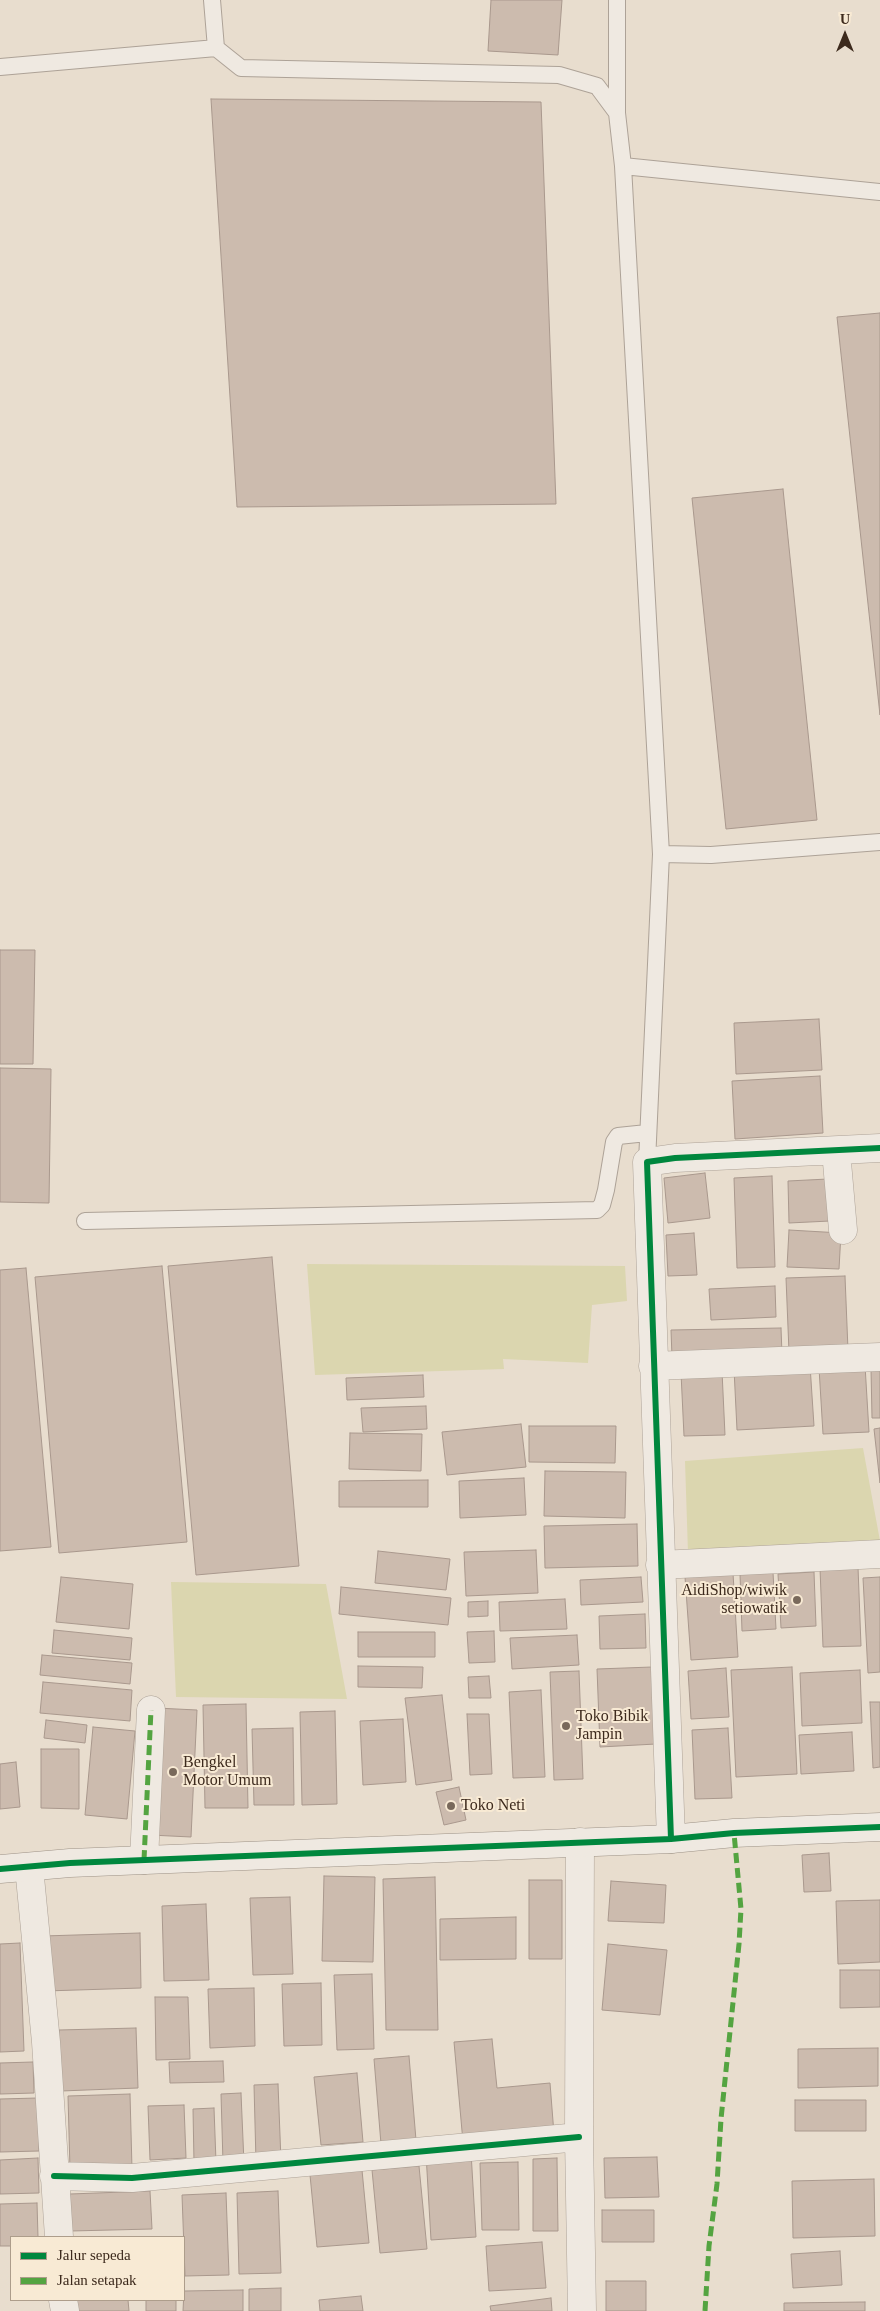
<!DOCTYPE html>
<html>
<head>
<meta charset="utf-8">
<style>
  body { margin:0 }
  #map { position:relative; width:880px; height:2311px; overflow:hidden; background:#e8ddce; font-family:Georgia,serif }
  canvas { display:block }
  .legend { position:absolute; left:10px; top:2236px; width:175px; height:65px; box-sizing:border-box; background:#f8ead4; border:1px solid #ad9d8b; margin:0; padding:6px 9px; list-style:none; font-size:15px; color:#3d2a1d }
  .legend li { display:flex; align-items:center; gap:10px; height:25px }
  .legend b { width:25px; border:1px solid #ad9d8b }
  .north { position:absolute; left:820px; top:10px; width:50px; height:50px; -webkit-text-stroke:4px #f8ead4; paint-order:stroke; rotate:0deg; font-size:14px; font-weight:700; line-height:20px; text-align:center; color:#3d2a1d }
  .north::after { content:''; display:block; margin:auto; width:18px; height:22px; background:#3d2a1d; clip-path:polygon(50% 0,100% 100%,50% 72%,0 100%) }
</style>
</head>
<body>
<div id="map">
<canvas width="880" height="2311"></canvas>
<ul class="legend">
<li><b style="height:6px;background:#00873e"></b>Jalur sepeda</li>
<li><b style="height:6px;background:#54a441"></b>Jalan setapak</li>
</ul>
<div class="north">U</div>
</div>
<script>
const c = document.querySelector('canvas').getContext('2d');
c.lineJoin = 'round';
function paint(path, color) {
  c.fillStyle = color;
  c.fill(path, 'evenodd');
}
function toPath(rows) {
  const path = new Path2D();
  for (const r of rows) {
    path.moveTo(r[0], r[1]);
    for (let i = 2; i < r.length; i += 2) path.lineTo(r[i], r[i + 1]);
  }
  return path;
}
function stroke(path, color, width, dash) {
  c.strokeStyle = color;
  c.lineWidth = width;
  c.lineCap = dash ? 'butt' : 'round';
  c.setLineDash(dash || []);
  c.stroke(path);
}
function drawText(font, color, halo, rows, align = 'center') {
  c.font = font + ' Georgia,serif';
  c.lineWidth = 4;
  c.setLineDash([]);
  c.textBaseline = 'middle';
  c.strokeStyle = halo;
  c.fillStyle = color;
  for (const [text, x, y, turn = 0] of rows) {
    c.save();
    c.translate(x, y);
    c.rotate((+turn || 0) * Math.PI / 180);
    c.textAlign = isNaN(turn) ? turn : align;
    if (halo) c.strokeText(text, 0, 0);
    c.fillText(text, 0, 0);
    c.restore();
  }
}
paint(toPath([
  [307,1264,625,1266,627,1301,592,1305,588,1363,503,1359,504,1369,315,1375],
  [863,1448,880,1541,688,1553,685,1461],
  [171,1582,326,1584,347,1699,176,1697]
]), '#dbd6af');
const building = toPath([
  [491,0,562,0,558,55,488,51,491,0],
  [211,99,541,102,556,504,237,507,211,99],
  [880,313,880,715,837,317,880,313],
  [783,489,817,820,726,829,692,498,783,489],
  [0,950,35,950,33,1064,0,1064,0,950],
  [819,1019,822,1070,736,1074,734,1023,819,1019],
  [0,1068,51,1069,49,1203,0,1202,0,1068],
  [820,1076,823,1133,735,1139,732,1081,820,1076],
  [705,1173,710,1218,668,1223,664,1178,705,1173],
  [772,1176,775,1267,737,1268,734,1178,772,1176],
  [828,1179,830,1221,789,1223,788,1181,828,1179],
  [789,1230,841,1233,839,1269,787,1267,789,1230],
  [694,1233,697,1275,668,1276,666,1235,694,1233],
  [272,1257,299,1566,196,1575,168,1266,272,1257],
  [162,1266,187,1542,59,1553,35,1277,162,1266],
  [26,1268,51,1547,0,1551,0,1270,26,1268],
  [845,1276,848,1350,789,1352,786,1278,845,1276],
  [775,1286,776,1317,711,1320,709,1289,775,1286],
  [781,1328,782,1354,672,1357,671,1330,781,1328],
  [810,1365,814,1426,737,1430,734,1369,810,1365],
  [865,1365,869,1432,823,1434,819,1368,865,1365],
  [880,1368,880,1418,872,1418,871,1369,880,1368],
  [722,1371,725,1435,684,1436,681,1373,722,1371],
  [423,1375,424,1397,347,1400,346,1378,423,1375],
  [426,1406,427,1429,363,1432,361,1408,426,1406],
  [521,1424,526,1467,447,1475,442,1432,521,1424],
  [529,1426,616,1426,615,1463,529,1462,529,1426],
  [880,1428,880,1483,874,1429,880,1428],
  [350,1433,422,1434,421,1471,349,1469,350,1433],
  [545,1471,626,1472,625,1518,544,1516,545,1471],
  [524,1478,526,1515,460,1518,459,1481,524,1478],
  [428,1480,428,1507,339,1507,339,1481,428,1480],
  [637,1524,638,1566,545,1568,544,1526,637,1524],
  [536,1550,538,1593,466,1596,464,1552,536,1550],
  [378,1551,450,1559,446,1590,375,1583,378,1551],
  [858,1567,861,1646,823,1647,820,1568,858,1567],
  [773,1572,776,1629,742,1631,740,1574,773,1572],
  [814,1572,816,1626,781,1628,778,1574,814,1572],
  [733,1573,738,1657,691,1660,685,1577,733,1573],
  [61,1577,133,1584,129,1629,56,1622,61,1577],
  [641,1577,643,1602,581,1605,580,1580,641,1577],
  [880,1577,880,1672,868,1673,863,1578,880,1577],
  [341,1587,451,1598,448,1625,339,1614,341,1587],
  [565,1599,567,1629,500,1631,499,1602,565,1599],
  [488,1601,488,1616,468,1617,468,1602,488,1601],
  [645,1614,646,1648,600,1649,599,1616,645,1614],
  [54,1630,132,1638,130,1660,52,1653,54,1630],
  [494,1631,495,1662,469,1663,467,1632,494,1631],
  [358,1632,435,1632,435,1657,358,1657,358,1632],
  [577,1635,579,1665,512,1669,510,1638,577,1635],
  [42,1655,132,1663,130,1684,40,1675,42,1655],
  [358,1666,423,1667,422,1688,358,1687,358,1666],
  [652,1667,656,1744,600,1747,597,1669,652,1667],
  [792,1667,797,1774,736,1777,731,1670,792,1667],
  [726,1668,729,1717,691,1719,688,1671,726,1668],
  [860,1670,862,1723,802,1726,800,1673,860,1670],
  [579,1671,583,1779,554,1780,550,1672,579,1671],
  [489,1676,491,1698,469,1698,468,1677,489,1676],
  [43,1682,132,1690,130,1721,40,1713,43,1682],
  [541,1690,545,1777,513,1778,509,1692,541,1690],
  [442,1695,452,1780,416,1785,405,1698,442,1695],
  [870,1702,880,1702,880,1767,873,1768,870,1702],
  [246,1704,248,1808,205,1808,203,1705,246,1704],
  [156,1708,197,1710,191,1837,150,1835,156,1708],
  [335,1711,337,1804,302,1805,300,1712,335,1711],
  [467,1714,489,1714,492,1774,470,1775,467,1714],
  [403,1719,406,1782,363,1785,360,1721,403,1719],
  [46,1720,87,1725,85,1743,44,1738,46,1720],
  [93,1727,135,1731,127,1819,85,1815,93,1727],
  [293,1728,294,1805,254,1805,252,1729,293,1728],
  [728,1728,732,1798,695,1799,692,1730,728,1728],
  [852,1732,854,1771,801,1774,799,1735,852,1732],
  [41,1749,79,1749,79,1809,41,1808,41,1749],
  [16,1762,20,1807,0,1809,0,1764,16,1762],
  [459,1787,466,1820,444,1825,436,1792,459,1787],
  [829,1853,831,1891,804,1892,802,1855,829,1853],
  [324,1876,375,1877,373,1962,322,1961,324,1876],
  [435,1877,438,2030,386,2030,383,1879,435,1877],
  [529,1880,562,1880,562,1959,529,1959,529,1880],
  [611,1881,666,1885,664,1923,608,1921,611,1881],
  [290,1897,293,1974,253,1975,250,1898,290,1897],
  [880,1900,880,1962,838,1964,836,1901,880,1900],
  [206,1904,209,1980,164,1981,162,1906,206,1904],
  [516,1917,516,1959,440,1960,440,1919,516,1917],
  [140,1933,141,1988,45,1991,43,1936,140,1933],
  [20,1943,24,2051,0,2052,0,1944,20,1943],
  [608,1944,667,1950,660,2015,602,2010,608,1944],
  [840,1970,880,1970,880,2007,840,2008,840,1970],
  [372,1974,374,2049,337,2050,334,1975,372,1974],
  [321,1983,322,2045,284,2046,282,1984,321,1983],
  [254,1988,255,2046,210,2048,208,1989,254,1988],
  [155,1997,188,1997,190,2059,156,2060,155,1997],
  [136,2028,138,2088,61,2091,59,2030,136,2028],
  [492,2039,497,2088,550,2083,554,2134,463,2142,454,2042,492,2039],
  [878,2048,878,2086,798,2088,798,2049,878,2048],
  [409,2056,416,2140,381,2144,374,2059,409,2056],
  [223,2061,224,2082,170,2083,169,2062,223,2061],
  [33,2062,34,2093,0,2094,0,2063,33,2062],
  [357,2073,363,2142,321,2145,314,2077,357,2073],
  [278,2084,281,2161,256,2162,254,2085,278,2084],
  [241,2093,244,2163,223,2163,221,2094,241,2093],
  [130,2094,132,2169,70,2170,68,2096,130,2094],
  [38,2098,39,2151,0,2152,0,2099,38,2098],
  [795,2100,866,2100,866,2131,795,2131,795,2100],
  [184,2105,186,2158,150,2160,148,2106,184,2105],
  [214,2108,216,2162,194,2163,193,2109,214,2108],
  [471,2152,476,2237,431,2240,426,2154,471,2152],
  [657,2157,659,2197,605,2198,604,2158,657,2157],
  [38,2158,39,2193,0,2194,0,2160,38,2158],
  [557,2158,558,2231,533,2231,533,2159,557,2158],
  [518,2162,519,2230,482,2230,480,2163,518,2162],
  [419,2166,427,2249,380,2253,372,2170,419,2166],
  [362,2170,369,2243,317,2247,310,2175,362,2170],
  [874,2179,875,2236,793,2238,792,2181,874,2179],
  [150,2191,152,2229,71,2231,70,2194,150,2191],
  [278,2191,281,2273,239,2274,237,2193,278,2191],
  [226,2193,229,2275,185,2276,182,2195,226,2193],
  [37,2203,38,2237,11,2237,11,2246,0,2246,0,2204,37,2203],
  [602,2210,654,2210,654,2242,602,2242,602,2210],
  [542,2242,546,2288,489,2291,486,2246,542,2242],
  [840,2251,842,2285,793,2288,791,2254,840,2251],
  [606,2281,646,2281,646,2311,606,2311,606,2281],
  [281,2288,281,2311,249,2311,249,2289,281,2288],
  [243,2290,243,2311,183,2311,184,2291,243,2290],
  [361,2296,363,2311,320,2311,319,2300,361,2296],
  [551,2298,552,2311,491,2311,490,2306,551,2298],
  [77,2300,128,2300,129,2311,77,2311,77,2300],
  [146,2300,176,2300,176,2311,146,2311,146,2300],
  [865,2302,865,2311,784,2311,784,2303,865,2302]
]);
paint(building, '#ccbbae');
stroke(building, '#a9988d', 1);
const lane = toPath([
  [212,0,216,48,241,68,559,75,597,86,617,113,623,166],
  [617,0,617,113],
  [0,67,216,48],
  [880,192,623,166,661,854,711,855,880,842],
  [647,1162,661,854],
  [85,1221,597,1210,602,1205,606,1190,614,1142,618,1136,647,1133]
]);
const street = toPath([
  [836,1151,843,1230],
  [653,1366,880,1357],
  [660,1565,880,1554],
  [671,1839,647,1162,675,1158,880,1148],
  [580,1842,579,2137,582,2311],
  [144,1860,151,1710],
  [29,1867,46,2042,59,2237],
  [54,2176,132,2178,579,2137],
  [63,2300,65,2311]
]);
const secondary = toPath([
  [0,1869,70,1863,671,1839,734,1833,880,1827]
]);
stroke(lane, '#ada297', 18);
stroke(street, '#ada297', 29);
stroke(secondary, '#9d9286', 29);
stroke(lane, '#efe9e1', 16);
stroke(street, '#efe9e1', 28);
stroke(secondary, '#efe9e1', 28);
stroke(toPath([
  [144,1860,151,1710],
  [705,2311,709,2246,717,2184,721,2119,739,1944,741,1909,734,1833]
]), '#54a441', 5, [10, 5]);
stroke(toPath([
  [671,1839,647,1162,675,1158,880,1148],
  [0,1869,70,1863,671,1839,734,1833,880,1827],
  [54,2176,132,2178,579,2137]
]), '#00873e', 6);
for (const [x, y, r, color] of [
  [797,1600,5,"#79695b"],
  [566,1726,5,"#79695b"],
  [173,1772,5,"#79695b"],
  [451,1806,5,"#79695b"]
]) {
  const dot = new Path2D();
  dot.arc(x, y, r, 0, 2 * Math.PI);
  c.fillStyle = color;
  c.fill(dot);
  stroke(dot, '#f8ead4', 2);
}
drawText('16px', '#3d2a1d', '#f8ead4', [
  ["AidiShop/wiwik",787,1591,"right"],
  ["setiowatik",787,1609,"right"],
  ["Toko Bibik",576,1717],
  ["Jampin",576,1735],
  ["Bengkel",183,1763],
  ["Motor Umum",183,1781],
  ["Toko Neti",461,1806]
], 'left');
</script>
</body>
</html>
